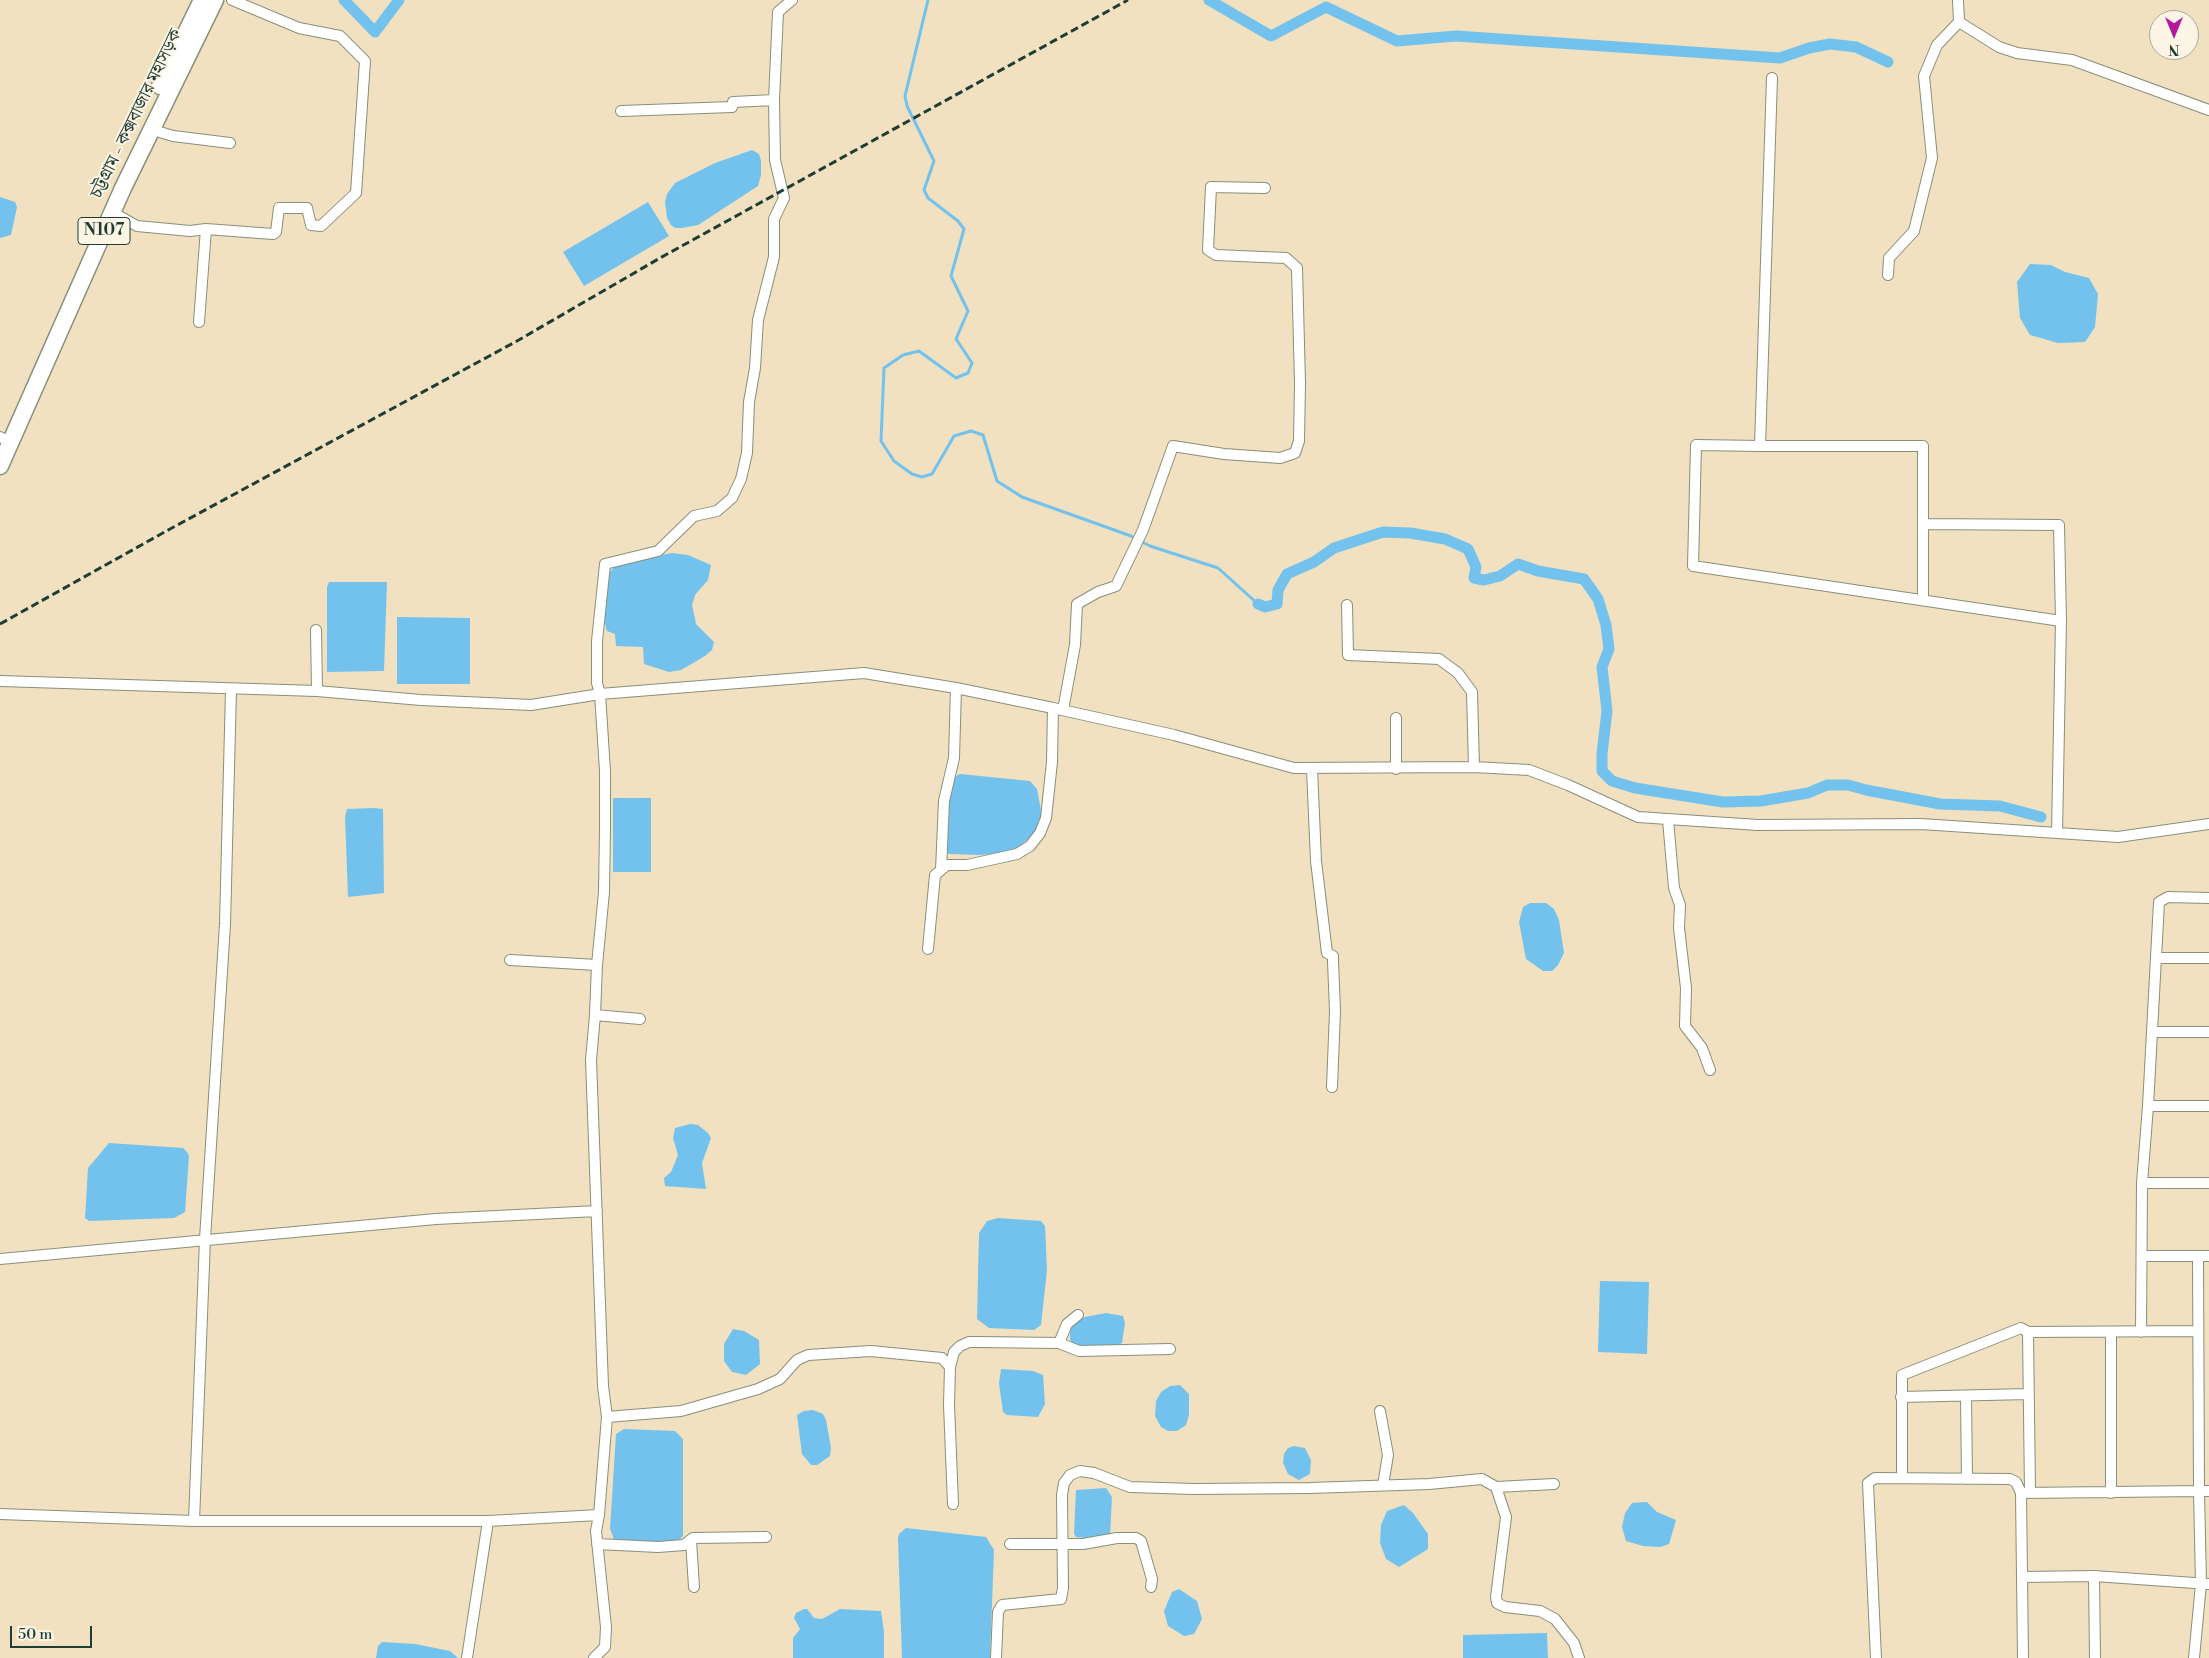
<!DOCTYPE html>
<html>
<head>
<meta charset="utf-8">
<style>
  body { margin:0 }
  #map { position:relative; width:2209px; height:1658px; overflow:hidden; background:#f1e1c1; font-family:"Libre Bodoni",serif }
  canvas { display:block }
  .north { position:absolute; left:2149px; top:10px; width:50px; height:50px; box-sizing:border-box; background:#fcf5e5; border:1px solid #a4ab9e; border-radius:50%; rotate:180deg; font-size:14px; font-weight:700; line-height:20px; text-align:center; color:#1f3d34 }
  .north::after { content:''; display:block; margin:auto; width:18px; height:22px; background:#b5179e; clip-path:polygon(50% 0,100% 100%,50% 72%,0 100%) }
  .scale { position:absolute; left:10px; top:1626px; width:82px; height:22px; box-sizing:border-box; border:2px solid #1f3d34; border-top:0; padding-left:6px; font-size:15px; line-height:18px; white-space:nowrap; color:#1f3d34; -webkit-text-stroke:4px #fcf5e5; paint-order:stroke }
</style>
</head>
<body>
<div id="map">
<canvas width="2209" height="1658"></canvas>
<div class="north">N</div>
<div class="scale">50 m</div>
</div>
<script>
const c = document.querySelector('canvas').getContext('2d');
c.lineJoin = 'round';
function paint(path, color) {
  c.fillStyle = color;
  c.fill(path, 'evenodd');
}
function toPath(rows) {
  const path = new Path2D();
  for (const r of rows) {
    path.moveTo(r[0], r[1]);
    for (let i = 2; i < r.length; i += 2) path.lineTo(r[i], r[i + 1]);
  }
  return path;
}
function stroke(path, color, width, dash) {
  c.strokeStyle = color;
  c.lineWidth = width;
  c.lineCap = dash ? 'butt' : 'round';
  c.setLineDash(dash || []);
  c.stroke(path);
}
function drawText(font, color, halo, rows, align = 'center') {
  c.font = font + ' "Libre Bodoni","Noto Serif Bengali",serif';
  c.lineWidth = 4;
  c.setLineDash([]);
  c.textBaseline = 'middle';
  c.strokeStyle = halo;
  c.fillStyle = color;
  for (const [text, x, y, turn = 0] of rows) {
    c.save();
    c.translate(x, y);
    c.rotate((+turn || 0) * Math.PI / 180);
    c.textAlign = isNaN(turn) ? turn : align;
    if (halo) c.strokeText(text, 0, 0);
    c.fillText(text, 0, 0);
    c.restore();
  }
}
paint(toPath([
  [752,150,759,154,761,161,761,175,758,186,698,225,682,228,675,228,671,225,667,218,665,202,667,194,675,183,715,163],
  [0,197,15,202,17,207,11,235,0,238],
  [648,202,669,236,584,286,563,252],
  [2030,264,2051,265,2065,272,2089,278,2098,294,2095,327,2085,342,2058,343,2030,335,2020,318,2017,282],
  [672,553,688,555,711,565,708,580,695,595,692,605,696,624,714,642,712,650,705,656,681,670,669,672,644,664,643,647,616,646,615,634,607,631,604,620,610,572,613,568,620,563,642,558],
  [329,582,387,582,384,671,327,672,327,587],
  [397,617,470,618,470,684,397,684],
  [960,774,1030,781,1037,789,1042,816,1038,830,1019,847,1001,853,980,855,949,854,944,850,948,798,954,777],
  [613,798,651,798,651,872,613,872],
  [374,808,383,809,384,893,348,897,345,817,347,809],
  [1530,903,1546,903,1554,909,1559,920,1564,953,1558,965,1552,971,1543,971,1526,959,1519,922,1523,907],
  [690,1124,698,1125,708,1133,711,1138,702,1163,706,1189,665,1186,664,1178,671,1172,678,1155,673,1138,675,1128],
  [109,1143,183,1148,187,1152,189,1156,185,1212,174,1218,89,1221,85,1218,88,1168],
  [998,1218,1041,1221,1045,1226,1047,1270,1041,1325,1034,1330,989,1328,977,1319,979,1233,987,1221],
  [1600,1281,1649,1282,1647,1354,1598,1352],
  [1106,1313,1123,1316,1125,1323,1122,1343,1116,1346,1083,1348,1073,1345,1070,1339,1070,1328,1075,1319],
  [733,1329,744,1331,759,1340,760,1364,746,1375,732,1372,724,1361,724,1344],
  [1001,1369,1033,1371,1043,1375,1045,1404,1038,1417,1007,1415,1003,1412,999,1383],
  [1180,1385,1189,1394,1189,1415,1186,1425,1177,1431,1168,1431,1161,1427,1155,1416,1156,1401,1161,1392,1170,1386],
  [813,1410,823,1414,826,1420,831,1448,830,1456,817,1465,811,1465,802,1454,797,1415,804,1411],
  [624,1429,675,1431,683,1439,683,1536,675,1544,614,1539,610,1529,616,1434],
  [1294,1446,1305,1448,1311,1460,1310,1474,1299,1480,1288,1474,1283,1463,1284,1454,1288,1448],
  [1106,1488,1112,1497,1110,1536,1104,1540,1076,1537,1074,1534,1076,1490],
  [1647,1502,1657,1512,1676,1520,1669,1544,1660,1547,1643,1546,1626,1541,1622,1527,1625,1513,1632,1503],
  [1404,1505,1413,1513,1428,1534,1428,1549,1399,1567,1386,1559,1380,1543,1381,1525,1387,1511],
  [906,1528,986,1537,994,1550,990,1658,902,1658,898,1539,899,1534],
  [1179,1589,1197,1601,1202,1619,1194,1634,1184,1636,1168,1626,1164,1611,1172,1592],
  [804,1609,807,1609,814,1618,822,1619,840,1609,881,1611,884,1632,884,1658,793,1658,793,1638,800,1629,794,1618,796,1613],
  [1547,1633,1548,1658,1463,1658,1463,1635],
  [382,1642,415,1644,450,1651,458,1658,376,1658,378,1646]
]), '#72c2ed');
stroke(toPath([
  [928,0,905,96,907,106,934,161,924,190,928,198,958,221,964,229,951,276,968,311,956,339,972,363,968,373,956,378,919,351,903,355,884,368,881,441,894,461,912,474,922,477,932,474,954,436,971,431,983,435,997,481,1022,497,1131,536,1150,546,1218,568,1258,604]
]), '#72c2ed', 3);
stroke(toPath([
  [344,0,375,32,399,0],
  [1209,0,1271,36,1326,7,1397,41,1456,36,1780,58,1809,48,1830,44,1856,47,1888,62],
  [1258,604,1265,607,1277,604,1278,590,1287,574,1314,562,1334,548,1383,532,1410,533,1445,539,1468,549,1476,567,1474,578,1484,580,1500,576,1518,564,1538,571,1584,579,1598,599,1606,625,1609,649,1602,667,1607,711,1602,754,1602,771,1612,781,1635,788,1723,802,1761,801,1808,793,1827,785,1848,785,1866,790,1940,804,2000,806,2041,817]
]), '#72c2ed', 11);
const minor = toPath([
  [1958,0,1959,22,1999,47,2017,53,2072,60,2209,110],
  [1772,78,1760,446,1696,445,1693,566,2061,621,2057,833],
  [621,111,732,107,733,102,774,100,778,12,792,0],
  [150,129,173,136,230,143],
  [112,212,137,226,190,231,206,229,273,234,276,232,279,208,307,208,311,225,321,226,356,193,365,61,340,36,299,28,232,0],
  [1888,275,1889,258,1914,231,1932,158,1924,76,1937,45,1959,22],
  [199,322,206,229],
  [0,437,2,438],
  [1760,446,1923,446,1923,600],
  [1923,524,2059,525,2061,621],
  [1347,605,1348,655,1439,659,1458,673,1472,692,1474,767],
  [316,630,317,691],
  [0,681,317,691,421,700,531,705,600,694,597,683,597,641,605,564,658,551,694,516,717,511,732,498,741,479,747,453,749,402,755,368,758,320,774,257,774,219,784,198,775,160,774,100],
  [1063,710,1075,645,1077,604,1098,592,1116,586,1143,530,1173,446,1224,454,1280,458,1295,453,1299,441,1300,383,1297,268,1286,258,1216,255,1208,250,1211,187,1265,188],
  [1312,769,1316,861,1327,953,1333,956,1333,961,1335,1011,1332,1087],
  [1396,769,1396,718],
  [1668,820,1674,888,1680,905,1679,928,1686,988,1685,1026,1702,1048,1710,1070],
  [941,870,944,801,954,758,956,688],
  [928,949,935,875,947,865,967,865,1017,854,1030,846,1040,833,1046,818,1052,762,1053,708,1174,735,1294,768,1474,767,1529,770,1568,785,1638,817,1758,825,1921,824,2118,837,2209,824],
  [2156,958,2209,958],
  [510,960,597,965,604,892,605,829,605,771,600,694,864,673,956,688,1053,708],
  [597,965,595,1015,640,1019],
  [595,1015,591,1060,603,1386,607,1417],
  [2152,1032,2209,1032],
  [2148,1106,2159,902,2168,897,2209,898],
  [2209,1106,2148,1106,2142,1183,2209,1183],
  [2142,1256,2198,1256],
  [2209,1256,2198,1256,2199,1491,2209,1491],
  [0,1259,436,1219,597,1211],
  [2028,1332,2198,1331],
  [2141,1332,2142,1183],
  [2111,1333,2111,1493],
  [1059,1343,1067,1324,1078,1315],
  [1966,1396,1967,1479],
  [1901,1397,2029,1394],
  [1380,1411,1388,1455,1383,1485],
  [1902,1478,1902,1375,2021,1328,2028,1332,2030,1493],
  [1496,1487,1554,1484],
  [953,1504,949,1405,950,1367,954,1352,960,1346,969,1342,978,1342,1059,1343,1079,1351,1170,1349],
  [0,1514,194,1521,488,1521,599,1515,607,1417,681,1411,758,1389,780,1379,797,1360,808,1355,871,1351,942,1358,950,1367],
  [194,1521,205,1239,225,924,231,690],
  [691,1540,694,1587],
  [597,1544,658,1547,684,1545,693,1538,766,1537],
  [1010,1544,1083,1544,1117,1538,1136,1538,1141,1541,1152,1579,1151,1587],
  [2094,1576,2095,1658],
  [2022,1577,2094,1576,2209,1584],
  [467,1658,488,1521],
  [594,1658,605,1647,606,1627,596,1531,599,1515],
  [996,1658,998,1612,1002,1605,1061,1599,1063,1588,1062,1495,1064,1483,1070,1475,1080,1471,1094,1473,1130,1487,1194,1489,1310,1488,1429,1484,1482,1479,1496,1487,1506,1517,1496,1597,1497,1603,1505,1607,1540,1611,1555,1619,1574,1643,1579,1658],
  [1876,1658,1868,1483,1875,1478,2010,1479,2016,1482,2021,1493],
  [2023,1658,2021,1493,2199,1491,2201,1584,2194,1658]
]);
const trunk = toPath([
  [160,86,202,0],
  [0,466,123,188,215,0]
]);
stroke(minor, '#888f7a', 12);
stroke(trunk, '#888f7a', 19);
stroke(minor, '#fff', 10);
stroke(trunk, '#fff', 16);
stroke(toPath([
  [0,624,170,529,517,341,660,258,1128,0]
]), '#1f3d34', 3, [8, 4]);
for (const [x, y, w] of [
  [104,231,52]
]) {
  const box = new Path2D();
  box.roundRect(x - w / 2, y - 13.5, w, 27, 4);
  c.fillStyle = '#fcf5e5';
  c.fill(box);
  stroke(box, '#1f3d34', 1);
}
drawText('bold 16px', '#1f3d34', null, [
  ["N107",104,231]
]);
drawText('18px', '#1f3d34', '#fcf5e5', [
  ["চট্টগ্রাম - কক্সবাজার মহাসড়ক",137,114,-64]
]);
</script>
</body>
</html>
